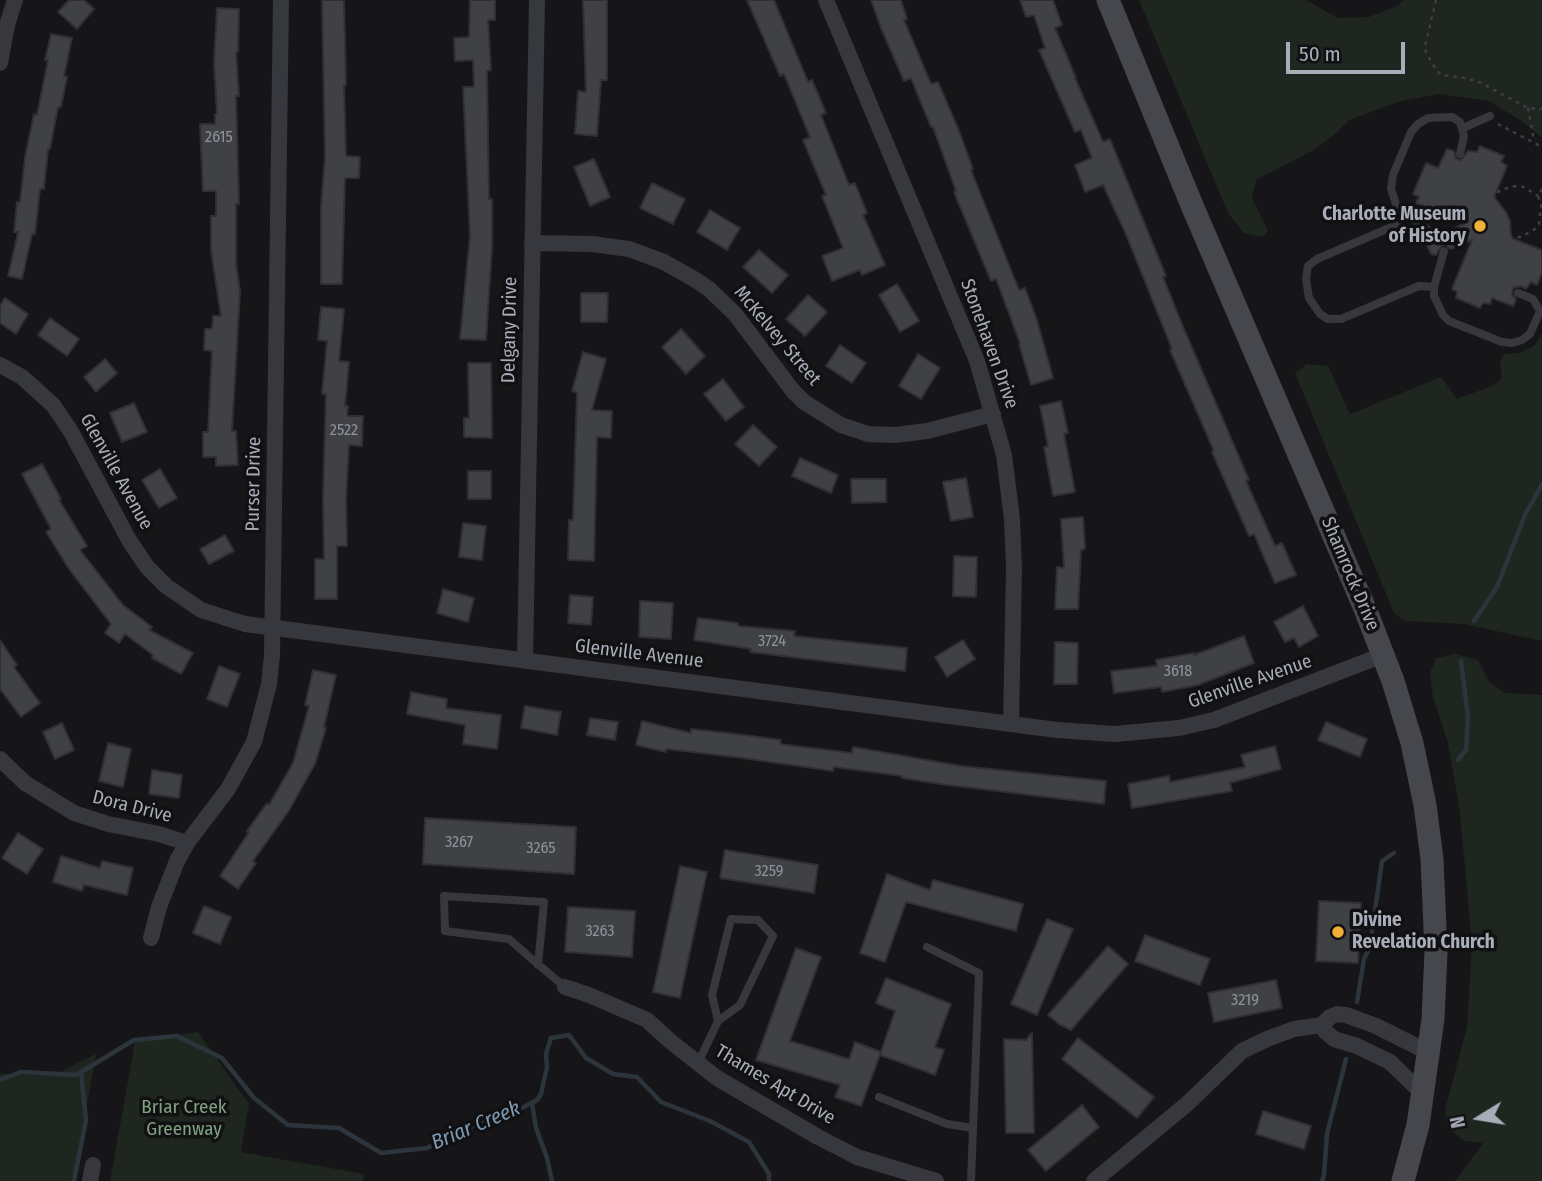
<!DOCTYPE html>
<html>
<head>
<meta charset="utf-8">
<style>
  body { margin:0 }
  #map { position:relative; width:1542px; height:1181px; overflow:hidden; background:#161618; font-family:"Fira Sans Condensed",sans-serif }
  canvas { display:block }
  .north { position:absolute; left:1444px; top:1083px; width:70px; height:70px; -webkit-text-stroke:5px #111113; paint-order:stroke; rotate:259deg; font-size:19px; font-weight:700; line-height:28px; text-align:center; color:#a8adb8 }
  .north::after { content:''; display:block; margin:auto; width:24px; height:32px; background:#a8adb8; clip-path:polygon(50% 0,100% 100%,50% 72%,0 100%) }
  .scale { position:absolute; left:1286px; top:42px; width:119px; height:32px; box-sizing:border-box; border:4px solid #a8adb8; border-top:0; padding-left:9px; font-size:21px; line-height:24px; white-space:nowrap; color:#a8adb8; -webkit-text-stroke:5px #111113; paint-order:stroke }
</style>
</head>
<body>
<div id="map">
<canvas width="1542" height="1181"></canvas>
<div class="north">N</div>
<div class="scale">50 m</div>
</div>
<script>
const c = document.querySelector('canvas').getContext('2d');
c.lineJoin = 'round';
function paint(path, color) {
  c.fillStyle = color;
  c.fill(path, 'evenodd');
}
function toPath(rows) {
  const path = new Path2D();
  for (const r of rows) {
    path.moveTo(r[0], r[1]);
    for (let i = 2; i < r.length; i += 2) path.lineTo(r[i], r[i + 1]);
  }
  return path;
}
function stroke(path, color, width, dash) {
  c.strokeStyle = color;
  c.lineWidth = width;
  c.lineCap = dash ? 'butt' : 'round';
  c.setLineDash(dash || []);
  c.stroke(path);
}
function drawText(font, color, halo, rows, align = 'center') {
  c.font = font + ' "Fira Sans Condensed",sans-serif';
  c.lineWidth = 7;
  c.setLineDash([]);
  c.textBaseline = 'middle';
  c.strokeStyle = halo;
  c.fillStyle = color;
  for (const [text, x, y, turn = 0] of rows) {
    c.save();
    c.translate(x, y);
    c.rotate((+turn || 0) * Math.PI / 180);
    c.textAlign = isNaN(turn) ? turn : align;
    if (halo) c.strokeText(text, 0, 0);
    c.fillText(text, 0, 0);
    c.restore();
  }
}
paint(toPath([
  [1139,0,1306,0,1338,18,1369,17,1397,6,1404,0,1542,0,1542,138,1523,122,1489,101,1439,94,1401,101,1349,120,1334,135,1310,152,1256,180,1252,198,1268,231,1262,237,1244,233,1228,213],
  [1542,334,1542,641,1464,624,1405,621,1394,613,1295,373,1307,364,1328,366,1350,414,1441,377,1457,399,1492,386,1502,378,1500,362,1504,354,1519,353,1534,346],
  [1455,654,1478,660,1489,682,1505,693,1542,695,1542,1181,1455,1181,1483,1143,1465,1141,1449,1129,1445,1110,1467,1027,1472,944,1460,813,1448,743,1433,697,1430,673,1436,658],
  [198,1032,249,1104,241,1152,364,1174,363,1181,110,1181,135,1042],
  [96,1054,73,1181,0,1181,0,1074,52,1076]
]), '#1e261f');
stroke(toPath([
  [1474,621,1497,587,1525,515,1542,484],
  [1458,760,1466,750,1468,717,1461,661],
  [1357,1002,1364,959,1370,947,1382,861,1394,853],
  [0,1080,21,1072,76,1075,134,1040,177,1036,222,1058,254,1098,288,1125,339,1128,381,1153,427,1148,471,1127,516,1111,537,1100,541,1094,547,1067,546,1054,551,1038,569,1035,586,1058,613,1074,637,1077,661,1102,710,1121,749,1142,769,1174,769,1181],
  [532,1103,536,1128,547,1158,552,1181],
  [74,1181,86,1120,81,1072],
  [1322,1181,1324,1175,1327,1134,1346,1059]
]), '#2c353c', 4.5);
const building = toPath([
  [69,0,84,0,94,9,77,29,58,12,69,0],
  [322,0,344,0,346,85,344,85,346,156,360,157,359,178,345,178,342,284,321,284,321,207,325,156,322,0],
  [470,0,495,0,495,20,488,20,491,70,487,71,489,199,492,199,492,247,486,340,460,339,470,235,463,87,474,87,473,60,455,61,454,38,469,37,470,0],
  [583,0,607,0,607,80,601,80,597,136,575,134,578,91,586,92,583,0],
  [747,0,774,0,808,82,812,80,826,113,821,115,849,185,855,183,867,213,863,215,885,265,862,275,860,270,832,281,822,256,843,248,822,196,826,195,803,140,810,137,784,74,780,76,747,0],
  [871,0,901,0,907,19,904,20,931,84,938,82,960,133,973,169,971,170,1019,290,1025,288,1037,320,1053,378,1031,385,1019,344,1020,343,996,279,991,281,954,192,956,191,933,127,931,127,911,78,904,81,881,28,871,0],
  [1020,0,1053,0,1062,25,1055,28,1076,78,1075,78,1103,142,1110,139,1166,276,1163,277,1184,329,1249,480,1246,481,1275,546,1282,543,1296,575,1275,583,1254,534,1249,536,1212,452,1214,451,1170,350,1172,349,1125,232,1103,185,1085,192,1075,165,1092,158,1081,130,1075,132,1039,50,1045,48,1034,15,1026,17,1020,0],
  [217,8,239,9,238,52,236,52,239,96,236,96,239,204,236,204,236,264,240,291,232,431,236,431,238,465,216,466,216,457,203,457,203,432,208,432,212,351,204,350,205,329,212,329,213,316,221,316,211,250,211,216,216,216,216,191,203,191,200,124,215,124,215,114,217,114,214,63,217,8],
  [51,34,72,38,64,76,67,77,61,107,58,107,50,149,48,149,44,189,40,189,35,234,32,234,22,279,8,276,18,232,14,232,17,202,20,202,25,157,34,114,37,115,48,60,45,60,51,34],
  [1480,146,1504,156,1501,162,1507,166,1494,197,1506,212,1510,221,1511,238,1542,250,1542,273,1537,285,1531,282,1526,289,1521,286,1513,288,1512,295,1516,299,1513,306,1492,298,1490,304,1483,303,1480,308,1456,298,1457,292,1452,289,1472,240,1450,249,1446,245,1442,245,1436,255,1431,254,1426,243,1428,242,1427,240,1440,242,1444,239,1444,233,1465,223,1416,203,1419,197,1413,194,1426,163,1438,168,1447,149,1454,151,1456,159,1461,160,1468,151,1477,152,1480,146],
  [594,159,610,197,590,206,574,167,594,159],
  [652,183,685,199,673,224,640,208,652,183],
  [710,210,740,228,727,250,697,232,710,210],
  [759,250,788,275,772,293,743,267,759,250],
  [897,284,919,321,900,332,879,295,897,284],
  [581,293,608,293,607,322,581,322,581,293],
  [808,295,827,312,805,336,786,319,808,295],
  [5,298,28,314,16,334,0,323,0,306,5,298],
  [321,307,344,309,339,361,349,362,345,406,348,406,347,416,363,416,362,446,349,445,346,497,347,546,337,546,337,599,315,599,315,559,324,559,323,497,326,394,322,394,327,341,318,340,321,307],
  [50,318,79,339,67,356,38,335,50,318],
  [681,329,705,356,686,374,662,347,681,329],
  [840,345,866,363,852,383,826,366,840,345],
  [583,352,606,359,592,410,612,411,611,438,597,437,594,561,568,560,569,520,573,520,577,393,572,391,583,352],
  [918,354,940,368,921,399,899,386,918,354],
  [105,359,117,373,96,392,84,377,105,359],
  [468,363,491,363,492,438,464,437,464,418,469,418,468,363],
  [723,379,744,407,726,421,704,394,723,379],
  [1061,401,1068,433,1064,434,1075,492,1053,496,1044,447,1048,446,1040,406,1061,401],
  [134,403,147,432,122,442,110,413,134,403],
  [753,425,777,447,759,466,735,444,753,425],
  [800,458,838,475,831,493,792,476,800,458],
  [42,464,61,499,59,500,87,546,80,550,123,605,152,627,149,630,193,653,181,674,152,658,153,655,125,634,119,643,105,633,111,624,69,569,46,532,51,529,22,474,42,464],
  [160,469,177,498,159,508,142,480,160,469],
  [468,471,491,471,491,499,468,499,468,471],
  [966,478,973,517,951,521,943,482,966,478],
  [851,479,886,479,886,502,852,503,851,479],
  [1083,517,1085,549,1081,550,1078,609,1055,609,1057,567,1064,568,1061,519,1083,517],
  [463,523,486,526,482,560,459,557,463,523],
  [225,535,234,551,209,564,200,549,225,535],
  [954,556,977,557,976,597,953,596,954,556],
  [443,589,474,598,468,622,437,613,443,589],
  [570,595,593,597,591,625,568,623,570,595],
  [640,601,673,603,671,639,639,637,640,601],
  [1303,606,1318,636,1299,647,1294,638,1285,642,1274,622,1303,606],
  [698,618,738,623,738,626,795,631,794,636,907,648,905,671,750,652,751,649,694,640,698,618],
  [1244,636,1254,663,1198,685,1162,692,1161,687,1114,693,1111,671,1157,666,1156,660,1194,653,1194,655,1244,636],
  [0,640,17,665,14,667,40,703,21,717,0,689,0,640],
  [963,640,975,659,947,677,935,657,963,640],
  [1055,642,1078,643,1077,684,1054,684,1055,642],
  [219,666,240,674,227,707,207,699,219,666],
  [313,670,336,675,324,727,326,728,315,764,288,812,253,861,256,863,238,889,220,876,249,832,247,831,267,803,269,805,293,763,309,706,305,705,313,670],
  [411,692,447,699,446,708,501,715,497,749,463,744,465,725,407,714,411,692],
  [525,706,561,712,557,735,521,728,525,706],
  [590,718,618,722,615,740,587,735,590,718],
  [642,721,691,733,691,729,745,735,781,740,780,744,852,753,853,747,961,766,1106,781,1104,804,940,784,902,778,902,776,834,767,833,771,735,757,666,749,666,752,636,745,642,721],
  [1326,722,1367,739,1360,757,1318,740,1326,722],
  [62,723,74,750,55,759,43,732,62,723],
  [108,743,131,749,123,787,99,781,108,743],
  [1275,746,1281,769,1230,783,1232,791,1132,808,1128,784,1169,776,1170,782,1245,767,1241,755,1275,746],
  [152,770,182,775,179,798,149,794,152,770],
  [425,818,576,827,574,874,423,864,425,818],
  [18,833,43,849,27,874,2,858,18,833],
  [725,850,818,865,814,893,720,878,725,850],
  [61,856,100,868,102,861,133,868,127,895,84,885,82,891,53,882,61,856],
  [680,866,707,872,680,998,653,992,680,866],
  [887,874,930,890,933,880,1023,904,1016,931,906,902,885,962,860,953,887,874],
  [1319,901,1361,903,1358,963,1316,961,1319,901],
  [204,906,231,917,220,944,193,933,204,906],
  [568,907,635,911,632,957,565,952,568,907],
  [1047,919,1073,929,1037,1015,1011,1004,1047,919],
  [1145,935,1210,959,1200,985,1135,961,1145,935],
  [1108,946,1128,964,1071,1030,1059,1024,1048,1015,1108,946],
  [796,948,821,957,790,1041,849,1059,855,1042,881,1052,861,1106,835,1097,840,1085,756,1060,796,948],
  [886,978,951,1004,935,1047,944,1050,935,1075,880,1055,895,1011,876,1003,886,978],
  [1276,980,1282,1008,1214,1022,1208,993,1276,980],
  [1032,1033,1034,1133,1006,1133,1004,1039,1026,1040,1032,1033],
  [1078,1038,1154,1097,1137,1118,1062,1059,1078,1038],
  [1082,1105,1099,1127,1046,1171,1028,1150,1082,1105],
  [1263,1111,1311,1126,1304,1149,1256,1134,1263,1111]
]);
paint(building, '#404145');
stroke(building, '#303034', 2);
stroke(toPath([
  [1436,0,1425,46,1426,53,1437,71,1441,75,1466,78,1481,83,1528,108,1542,109],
  [1528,108,1534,141],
  [1498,124,1542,147],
  [1542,189,1538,196,1542,207],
  [1493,200,1500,190,1515,186,1524,187,1538,196],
  [1509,237,1521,237,1535,229,1539,224,1541,206]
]), '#3d3f44', 2.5, [3.5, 5]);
stroke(toPath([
  [1463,128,1490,116],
  [1403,215,1394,226,1317,259,1308,266,1306,279,1309,298,1320,314,1328,319,1341,319,1419,286,1434,287],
  [1438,236,1398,210,1391,189,1393,175,1411,132,1418,124,1428,118,1452,117,1460,122,1464,136,1460,154],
  [1444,251,1434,287,1434,296,1443,315,1449,321,1502,342,1512,343,1522,340,1530,334,1540,311,1533,299,1518,293],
  [927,947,979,973,971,1181],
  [538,965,544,902,444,896,445,931,509,939,533,960,565,987],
  [698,1063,718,1021,740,1005,773,936,758,920,731,919,712,995,718,1021],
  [879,1097,947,1124,973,1128]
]), '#37383d', 8);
stroke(toPath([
  [826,0,977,361,1004,455,1012,519,1014,568,1011,724],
  [0,63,7,25,15,0],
  [532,243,592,244,629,249,664,262,694,279,709,289,735,314,793,391,804,402,841,425,868,434,895,435,927,431,993,414],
  [0,365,22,377,53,405,70,430,129,540,147,567,166,586,201,610,245,624,1057,730,1115,734,1179,728,1214,720,1383,655],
  [525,661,537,0],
  [0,759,25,783,74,813,108,824,159,834,187,843],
  [151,938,159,907,177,861,187,843,228,789,254,742,269,684,272,655,281,0],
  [565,987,589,995,647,1020,670,1041,717,1078,818,1137,857,1157,936,1181],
  [1322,1025,1325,1031,1334,1039,1357,1046,1390,1062,1422,1093],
  [90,1181,93,1165],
  [1094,1181,1187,1104,1242,1051,1267,1039,1294,1029,1322,1025,1330,1017,1337,1014,1346,1015,1376,1026,1428,1052]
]), '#37383d', 16);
stroke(toPath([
  [1108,0,1191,203,1366,611,1393,681,1412,743,1425,805,1432,859,1436,952,1433,1019,1418,1125,1403,1181]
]), '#45474d', 23);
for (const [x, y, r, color] of [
  [1480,226,7,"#f2b134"],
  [1338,932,7,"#f2b134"]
]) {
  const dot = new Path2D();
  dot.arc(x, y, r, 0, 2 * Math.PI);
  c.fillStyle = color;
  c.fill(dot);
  stroke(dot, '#111113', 2.5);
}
drawText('16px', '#8e929b', null, [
  ["2615",219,138],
  ["2522",344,431],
  ["3724",772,642],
  ["3618",1178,672],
  ["3267",459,843],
  ["3265",541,849],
  ["3259",769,872],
  ["3263",600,932],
  ["3219",1245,1001]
]);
drawText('bold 19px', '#a8adb8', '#111113', [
  ["Charlotte Museum",1466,215],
  ["of History",1466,237],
  ["Divine",1352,921,"left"],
  ["Revelation Church",1352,943,"left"]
], 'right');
drawText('19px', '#a8adb8', '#111113', [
  ["Delgany Drive",510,330,-89],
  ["McKelvey Street",777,336,50],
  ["Stonehaven Drive",989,344,70],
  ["Glenville Avenue",116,472,61],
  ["Purser Drive",254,484,-89],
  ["Shamrock Drive",1350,574,67],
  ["Glenville Avenue",639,654,7],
  ["Glenville Avenue",1250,682,-19],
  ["Dora Drive",132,807,14],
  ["Thames Apt Drive",775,1085,31]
]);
drawText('19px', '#7fa381', '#111113', [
  ["Briar Creek",184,1108],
  ["Greenway",184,1130]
]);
drawText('italic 21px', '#7f9bb3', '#111113', [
  ["Briar Creek",476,1126,-23]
]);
</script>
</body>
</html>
